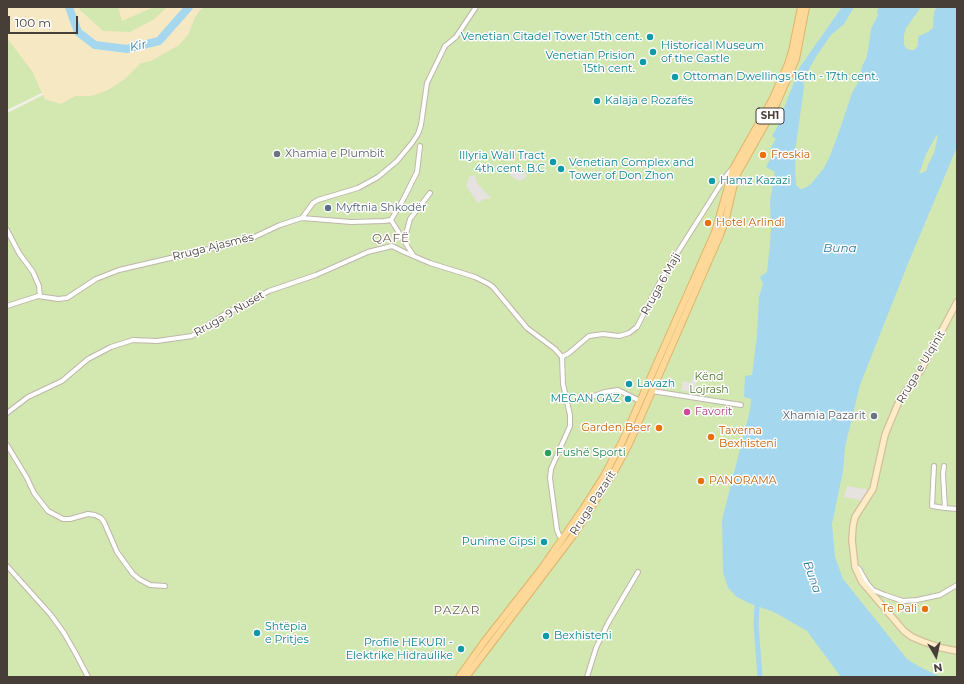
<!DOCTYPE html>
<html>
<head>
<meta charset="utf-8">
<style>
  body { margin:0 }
  #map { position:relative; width:964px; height:684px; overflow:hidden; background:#f4efe8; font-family:Montserrat,sans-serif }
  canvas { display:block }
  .frame { position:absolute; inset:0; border:8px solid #473f37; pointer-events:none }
  .north { position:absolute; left:916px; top:636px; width:40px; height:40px; -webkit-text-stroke:3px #fff; paint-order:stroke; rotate:171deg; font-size:11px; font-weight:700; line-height:16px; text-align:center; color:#473f37 }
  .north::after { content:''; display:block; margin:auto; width:14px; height:18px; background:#473f37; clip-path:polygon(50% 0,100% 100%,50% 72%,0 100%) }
  .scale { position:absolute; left:8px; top:16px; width:70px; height:18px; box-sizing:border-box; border:2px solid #473f37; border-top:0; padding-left:5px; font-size:12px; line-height:14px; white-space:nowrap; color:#473f37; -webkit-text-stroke:3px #fff; paint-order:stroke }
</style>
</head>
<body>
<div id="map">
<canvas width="964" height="684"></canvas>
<div class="frame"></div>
<div class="north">N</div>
<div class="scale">100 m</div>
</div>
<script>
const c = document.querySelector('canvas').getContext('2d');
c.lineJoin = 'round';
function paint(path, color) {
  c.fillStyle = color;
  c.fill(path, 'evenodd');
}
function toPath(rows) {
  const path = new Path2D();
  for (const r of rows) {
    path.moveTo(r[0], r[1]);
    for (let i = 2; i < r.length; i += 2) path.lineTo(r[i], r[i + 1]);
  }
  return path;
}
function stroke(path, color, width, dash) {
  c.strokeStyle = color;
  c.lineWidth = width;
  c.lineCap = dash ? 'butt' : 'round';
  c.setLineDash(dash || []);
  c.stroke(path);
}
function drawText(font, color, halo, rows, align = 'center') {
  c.font = font + ' Montserrat,sans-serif';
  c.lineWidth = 3;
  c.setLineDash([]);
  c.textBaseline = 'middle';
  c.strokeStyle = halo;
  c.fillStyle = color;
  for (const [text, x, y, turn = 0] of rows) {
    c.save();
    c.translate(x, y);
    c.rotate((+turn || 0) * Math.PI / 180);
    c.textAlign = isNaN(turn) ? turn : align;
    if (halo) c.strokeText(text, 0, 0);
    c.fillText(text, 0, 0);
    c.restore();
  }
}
paint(toPath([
  [7,7,198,7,48,90,7,110],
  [205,7,957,7,957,677,7,677,7,113,49,92]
]), '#d3e7b1');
paint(toPath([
  [7,7,79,7,80,10,103,31,130,32,153,20,166,8,165,7,202,7,195,17,188,35,179,45,151,61,141,63,125,79,108,90,91,96,75,96,61,104,45,99,32,71,7,38],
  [118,7,154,7,122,21]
]), '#f7e8c4');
paint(toPath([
  [514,167,519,167,523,169,527,176,524,179,518,181,511,176,510,170],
  [472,175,475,176,477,183,490,197,490,199,484,199,478,203,466,186,469,177],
  [694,373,699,373,694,393,681,390,683,381,691,383],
  [847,486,870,490,862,502,856,499,844,497]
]), '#e5e2e0');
paint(toPath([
  [842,7,854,7,844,24,831,35,817,55,803,80,804,87,796,145,795,169,796,185,800,189,805,188,811,184,824,168,830,156,840,129,852,93,859,81,862,66,866,59,868,50,871,29,878,15,877,12,879,7,921,7,906,28,904,35,904,45,907,49,911,50,914,50,918,46,918,39,919,36,928,32,933,28,934,12,937,7,957,7,957,147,909,261,860,385,845,447,843,471,832,524,835,557,843,579,907,659,918,666,941,677,841,677,807,631,774,612,751,604,737,597,728,588,723,572,722,520,750,410,751,399,744,397,745,376,752,375,757,335,759,297,763,284,760,277,767,272,770,245,771,227,770,201,775,172,766,167,774,152,770,149,776,139,772,136,778,126,781,116,800,67],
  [938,135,934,153,928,165,926,171,919,174,926,154,936,136]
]), '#a5d7ef');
stroke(toPath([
  [757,606,756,624,760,677]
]), '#a5d7ef', 5);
stroke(toPath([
  [69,7,78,32,95,45,127,49,159,41,189,7]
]), '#a5d7ef', 8);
const street = toPath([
  [302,218,313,203,318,200,358,188,378,177,397,161,412,143,418,134,421,125,427,83,445,46,456,37,476,7],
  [391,220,403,200,417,172,420,146],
  [391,220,413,255],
  [7,230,19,253,33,272,39,286,40,296],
  [406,234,410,219,430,193],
  [392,246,404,252,430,263,475,277,489,284,493,287,527,328,555,349,562,357,563,384,570,415,570,426,551,469,550,478,557,530,559,535,562,539],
  [7,306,38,296,58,299,67,298,96,279,119,270,248,240,280,225,302,218,351,222,384,221,391,220],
  [562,357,569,353,589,336,603,334,619,336,629,333,637,327,664,274,726,176,732,169],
  [652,391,741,405],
  [594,396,605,392,618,390,640,401],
  [7,413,28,397,62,381,88,359,111,347,133,340,157,341,192,336,225,314,269,291,316,275,368,252,392,246],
  [7,445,27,478,34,493,48,511,63,519,70,519,88,514,95,515,101,518,104,522,117,552,133,574,139,579,150,585,165,586],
  [934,466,932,506,945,508,943,474,944,466],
  [945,508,957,509],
  [7,566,51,615,64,633,76,654,88,677],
  [856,567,859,569,867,583,873,590,885,595,903,601,917,600,940,595,957,585],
  [587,677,596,648,608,623,638,572]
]);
const secondary = toPath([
  [957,302,921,370,900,399,889,425,885,435,873,489,855,517,853,526,852,540,855,567,862,582,904,631,912,637,924,642,942,648,957,651]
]);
const primary = toPath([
  [459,677,484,642,542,568,583,509,604,476,622,442,715,232,733,169,772,100,788,64,792,51,801,7],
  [466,677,575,533,615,470,629,444,720,235,725,222,736,176,775,107,796,59,806,7]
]);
stroke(street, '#bfb6aa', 6);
stroke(secondary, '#d3bf99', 8);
stroke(primary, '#e2b367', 8);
stroke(street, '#fff', 4);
stroke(secondary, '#feecc8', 5.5);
stroke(primary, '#fdd898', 6);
const streetBridge = toPath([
  [398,238,403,235]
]);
stroke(streetBridge, '#bfb6aa', 6, []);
stroke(streetBridge, '#fff', 4);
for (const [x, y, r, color] of [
  [650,37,4,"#0f9aa8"],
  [653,52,4,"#0f9aa8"],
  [643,62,4,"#0f9aa8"],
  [675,77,4,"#0f9aa8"],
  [597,101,4,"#0f9aa8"],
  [277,154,4,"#6b7280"],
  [763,155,4,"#e8710a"],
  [553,162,4,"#0f9aa8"],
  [561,169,4,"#0f9aa8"],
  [712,181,4,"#0f9aa8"],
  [328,208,4,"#5c6f8a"],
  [708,223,4,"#e8710a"],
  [629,384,4,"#0f9aa8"],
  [628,399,4,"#0f9aa8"],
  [687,412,4,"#d1479c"],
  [874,416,4,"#6b7280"],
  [659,428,4,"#e8710a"],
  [711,437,4,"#e8710a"],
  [548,453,4,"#2e9e5b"],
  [701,481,4,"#e8710a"],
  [544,542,4,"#0f9aa8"],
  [925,609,4,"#e8710a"],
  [257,633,4,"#0f9aa8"],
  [546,636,4,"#0f9aa8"],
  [461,649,4,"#0f9aa8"]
]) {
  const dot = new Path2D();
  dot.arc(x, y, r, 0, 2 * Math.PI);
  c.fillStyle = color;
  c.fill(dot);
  stroke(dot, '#fff', 1.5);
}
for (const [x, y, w] of [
  [770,116,28]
]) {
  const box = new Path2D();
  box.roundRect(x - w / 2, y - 8, w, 16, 3);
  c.fillStyle = '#fff';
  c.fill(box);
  stroke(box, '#473f37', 1);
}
drawText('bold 10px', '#473f37', null, [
  ["SH1",770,116]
]);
drawText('11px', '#0d838f', '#fff', [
  ["Venetian Citadel Tower 15th cent.",642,37,"right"],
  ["Historical Museum",661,46],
  ["of the Castle",661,59],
  ["Venetian Prision",635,56,"right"],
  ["15th cent.",635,69,"right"],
  ["Ottoman Dwellings 16th - 17th cent.",683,77],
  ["Kalaja e Rozafës",605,101],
  ["Illyria Wall Tract",545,156,"right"],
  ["4th cent. B.C",545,169,"right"],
  ["Venetian Complex and",569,163],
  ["Tower of Don Zhon",569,176],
  ["Hamz Kazazi",720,181],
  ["Lavazh",637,384],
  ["MEGAN GAZ",620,399,"right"],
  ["Punime Gipsi",536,542,"right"],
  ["Shtëpia",265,627],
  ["e Pritjes",265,640],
  ["Bexhisteni",554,636],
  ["Profile HEKURI -",453,643,"right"],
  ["Elektrike Hidraulike",453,656,"right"]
], 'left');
drawText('11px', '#5b616d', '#fff', [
  ["Xhamia e Plumbit",285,154],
  ["Xhamia Pazarit",866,416,"right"]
], 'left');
drawText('11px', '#c56008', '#fff', [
  ["Freskia",771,155],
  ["Hotel Arlindi",716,223],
  ["Garden Beer",651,428,"right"],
  ["Taverna",719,431],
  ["Bexhisteni",719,444],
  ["PANORAMA",709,481],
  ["Te Pali",917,609,"right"]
], 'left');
drawText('11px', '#4e5e75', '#fff', [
  ["Myftnia Shkodër",336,208]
], 'left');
drawText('11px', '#473f37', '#fff', [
  ["Rruga Ajasmës",213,247,-14],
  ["Rruga 6 Maji",661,284,-61],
  ["Rruga 9 Nuset",229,314,-30],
  ["Rruga e Ulqinit",921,367,-59],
  ["Rruga Pazarit",593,503,-57]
]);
drawText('11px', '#4e782a', '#fff', [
  ["Kënd",709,377],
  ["Lojrash",709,390]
]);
drawText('11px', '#b23c85', '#fff', [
  ["Favorit",695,412]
], 'left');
drawText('11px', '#27864d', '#fff', [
  ["Fushë Sporti",556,453]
], 'left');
drawText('italic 12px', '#2e7aa2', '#fff', [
  ["Kir",138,46,-12],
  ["Buna",840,248],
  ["Buna",812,577,71]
]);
c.letterSpacing = '1px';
drawText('12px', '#6a5c4e', '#fff', [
  ["QAFË",391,238],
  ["PAZAR",457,610]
]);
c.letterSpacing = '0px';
</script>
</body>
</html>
